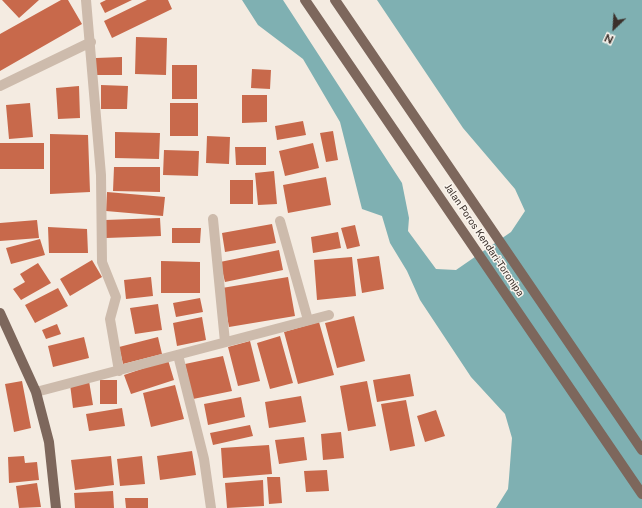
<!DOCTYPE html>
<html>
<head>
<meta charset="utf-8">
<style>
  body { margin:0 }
  #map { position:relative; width:642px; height:508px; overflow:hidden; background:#f4ebe1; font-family:"Public Sans",sans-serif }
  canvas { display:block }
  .north { position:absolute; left:594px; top:8px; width:40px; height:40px; -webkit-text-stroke:3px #fbf5ee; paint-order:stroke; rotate:205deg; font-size:11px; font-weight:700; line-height:16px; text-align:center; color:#3b302b }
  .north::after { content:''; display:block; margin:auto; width:14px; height:18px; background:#3b302b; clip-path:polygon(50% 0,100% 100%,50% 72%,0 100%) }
</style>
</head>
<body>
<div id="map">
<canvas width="642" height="508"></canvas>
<div class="north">N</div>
</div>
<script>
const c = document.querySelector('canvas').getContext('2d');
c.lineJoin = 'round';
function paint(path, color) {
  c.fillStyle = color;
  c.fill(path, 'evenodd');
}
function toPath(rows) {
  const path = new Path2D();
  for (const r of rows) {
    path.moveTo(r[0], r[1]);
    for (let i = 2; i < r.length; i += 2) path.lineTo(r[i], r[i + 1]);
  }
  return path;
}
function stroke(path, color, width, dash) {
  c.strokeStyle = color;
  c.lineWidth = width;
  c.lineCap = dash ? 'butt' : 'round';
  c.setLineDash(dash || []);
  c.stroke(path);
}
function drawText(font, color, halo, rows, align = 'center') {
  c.font = font + ' "Public Sans",sans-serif';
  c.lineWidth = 3;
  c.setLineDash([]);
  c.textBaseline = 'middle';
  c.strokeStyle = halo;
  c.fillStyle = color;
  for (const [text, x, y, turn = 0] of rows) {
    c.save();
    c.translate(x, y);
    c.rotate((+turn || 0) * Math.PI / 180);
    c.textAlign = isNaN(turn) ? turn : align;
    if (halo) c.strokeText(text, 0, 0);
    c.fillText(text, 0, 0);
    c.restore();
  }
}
paint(toPath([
  [242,0,283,0,402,183,409,218,408,231,436,269,456,270,511,232,525,211,515,189,463,128,377,0,642,0,642,508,496,508,508,489,509,478,512,438,505,414,471,377,420,300,407,271,390,243,382,216,362,209,340,122,303,59,258,25]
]), '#7fb0b2');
paint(toPath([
  [2,0,39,0,19,18],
  [61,0,68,0,82,24,0,71,0,34],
  [106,0,132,0,105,13,100,3],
  [147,0,168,0,172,9,112,38,104,21],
  [136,37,167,38,166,75,135,74],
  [122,57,122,75,96,75,96,58],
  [172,65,197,65,197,99,172,99],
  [252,69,271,70,270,89,251,88],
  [101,85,128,86,127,109,101,109],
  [79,86,80,118,58,119,56,88],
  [242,95,267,95,267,122,242,123],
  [30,103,33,137,9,139,6,105],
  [170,103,198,103,198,136,170,136],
  [303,121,306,135,277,140,275,126],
  [333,131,338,160,326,162,320,133],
  [115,132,160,133,159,159,115,158],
  [50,134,88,135,90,192,50,194],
  [207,136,230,137,229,164,206,163],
  [0,143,44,143,44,169,0,169],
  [313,143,319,168,285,176,279,151],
  [235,147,266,147,266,165,236,165],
  [164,150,199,151,198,176,163,175],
  [114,167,160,167,160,192,113,191],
  [274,171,277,204,258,205,255,173],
  [326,177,331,205,288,213,283,185],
  [230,180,253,180,253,204,230,204],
  [107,192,165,197,163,216,106,211],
  [160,218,161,236,106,238,105,220],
  [37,220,39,238,0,241,0,223],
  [272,224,276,243,225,252,222,233],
  [355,225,360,246,347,249,341,228],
  [48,227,87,229,88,253,49,253],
  [172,228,201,228,200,243,172,243],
  [338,232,341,248,313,253,311,237],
  [40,239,45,255,11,264,6,248],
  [279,250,283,270,225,282,220,262],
  [379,256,384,289,362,293,357,259],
  [352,257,356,296,317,300,314,260],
  [92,260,102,277,70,296,60,279],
  [161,261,200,262,200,293,161,293],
  [38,263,51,283,21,300,13,289,25,282,20,274],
  [151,277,153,296,126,299,124,280],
  [288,277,295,316,229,327,222,288],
  [58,288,68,306,35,323,25,305],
  [200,298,203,312,176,317,173,303],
  [158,304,162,330,135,334,130,308],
  [354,316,365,361,337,368,325,323],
  [202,317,206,340,177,346,173,323],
  [319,322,334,375,298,384,284,332],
  [57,324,61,334,46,339,42,330],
  [280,336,293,383,270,389,257,343],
  [84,337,89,358,53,367,48,346],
  [158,337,162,354,123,364,119,347],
  [250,341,260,381,238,386,228,347],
  [223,356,232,391,193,399,185,364],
  [168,360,174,380,131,394,124,375],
  [410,374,414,396,377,402,373,380],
  [100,380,117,380,117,404,100,404],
  [22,381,31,428,14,432,5,384],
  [89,381,93,405,73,408,70,384],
  [367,381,376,426,348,431,340,386],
  [175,385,184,419,151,427,143,393],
  [301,396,306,422,269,428,265,402],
  [241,397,245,417,208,425,204,404],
  [406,400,415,446,390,451,381,404],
  [122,408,125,426,89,431,86,414],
  [436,410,445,436,425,442,417,416],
  [250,425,253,436,213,445,210,433],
  [341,432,344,458,323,460,321,434],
  [304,437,307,460,279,464,275,440],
  [269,445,272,474,223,478,221,448],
  [192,451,196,475,160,480,157,456],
  [24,456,25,463,37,462,39,480,9,483,8,457],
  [111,456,114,485,75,490,71,460],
  [142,456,145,484,120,486,117,459],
  [327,470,329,491,306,492,304,471],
  [267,477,280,477,282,503,269,504],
  [263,480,264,506,227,508,225,483],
  [37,483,41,507,19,508,16,486],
  [113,491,114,508,75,508,74,493],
  [125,498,148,498,148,508,126,508]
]), '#c8694b');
stroke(toPath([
  [86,0,101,175,102,262,116,297,110,319,119,371],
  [0,86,91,42],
  [213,219,225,342],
  [280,221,308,320],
  [178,355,204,459,211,508],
  [36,392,329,315]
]), '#cdbbac', 10);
stroke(toPath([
  [305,0,642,494],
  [335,0,642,450],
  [0,313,36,392,49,442,56,508]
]), '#7d675c', 10);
drawText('10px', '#3b302b', '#fbf5ee', [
  ["Jalan Poros Kendari-Toronipa",484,240,56]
]);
</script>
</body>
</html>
